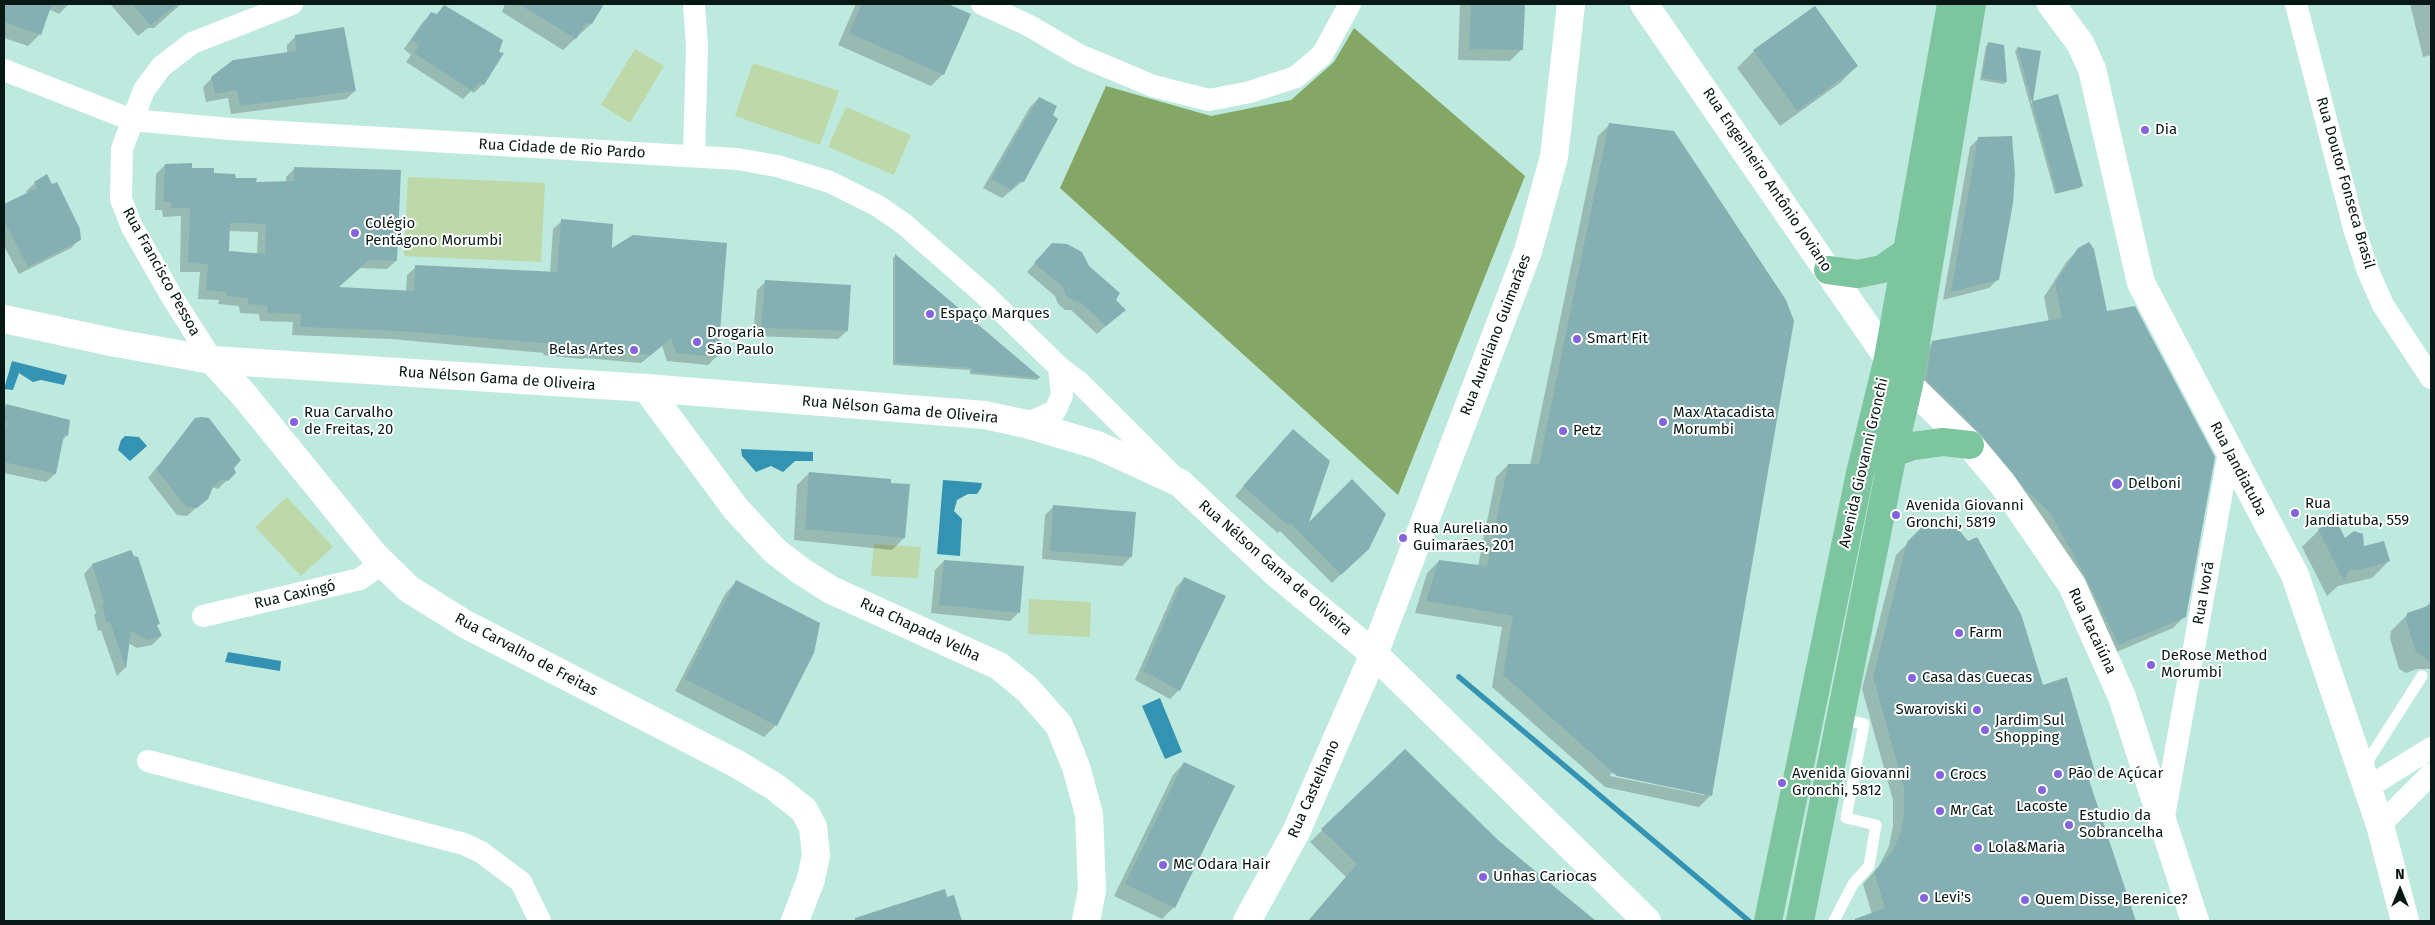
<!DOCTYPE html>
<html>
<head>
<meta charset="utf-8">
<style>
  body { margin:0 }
  #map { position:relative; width:2435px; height:925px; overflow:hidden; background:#bee9de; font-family:"Fira Sans",sans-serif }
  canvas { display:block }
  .frame { position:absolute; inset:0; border:5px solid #081915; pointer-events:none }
  .north { position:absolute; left:2375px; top:865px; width:50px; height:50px; -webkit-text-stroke:4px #fff; paint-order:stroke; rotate:0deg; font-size:14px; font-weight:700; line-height:20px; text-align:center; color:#081915 }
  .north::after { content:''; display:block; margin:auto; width:18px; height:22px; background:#081915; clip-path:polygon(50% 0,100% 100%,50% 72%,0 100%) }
</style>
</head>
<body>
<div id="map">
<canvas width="2435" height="925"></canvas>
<div class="frame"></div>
<div class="north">N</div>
</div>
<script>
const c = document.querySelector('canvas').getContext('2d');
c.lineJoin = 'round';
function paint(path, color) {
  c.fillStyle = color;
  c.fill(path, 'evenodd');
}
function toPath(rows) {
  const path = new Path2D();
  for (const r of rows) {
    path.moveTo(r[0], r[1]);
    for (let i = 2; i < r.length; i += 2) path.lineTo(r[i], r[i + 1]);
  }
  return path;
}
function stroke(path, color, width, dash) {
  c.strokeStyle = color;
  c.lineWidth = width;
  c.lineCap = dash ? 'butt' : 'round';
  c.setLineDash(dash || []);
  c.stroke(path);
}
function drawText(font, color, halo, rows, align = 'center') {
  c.font = font + ' "Fira Sans",sans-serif';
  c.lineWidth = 4;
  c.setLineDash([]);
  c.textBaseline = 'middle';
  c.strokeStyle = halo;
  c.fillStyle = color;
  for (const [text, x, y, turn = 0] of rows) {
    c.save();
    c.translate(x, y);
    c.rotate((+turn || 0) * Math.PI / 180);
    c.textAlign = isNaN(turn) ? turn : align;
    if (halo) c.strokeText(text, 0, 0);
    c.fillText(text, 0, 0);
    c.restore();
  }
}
paint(toPath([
  [635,49,664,66,630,123,601,105],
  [753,63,839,91,820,145,735,116],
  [846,107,911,135,894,175,828,147],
  [408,177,545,183,541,262,404,256],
  [287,497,333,547,301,576,255,527],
  [874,544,921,547,918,578,871,576],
  [1029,599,1091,602,1090,637,1028,634]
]), '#bed9a9');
paint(toPath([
  [1354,28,1525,176,1398,495,1060,188,1106,86,1211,116,1291,100,1334,62]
]), '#84a766');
paint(toPath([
  [12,361,67,375,64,385,41,380,33,382,19,373,13,390,4,389],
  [125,436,139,437,147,446,130,461,118,450,121,440],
  [741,449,813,452,813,461,795,461,783,472,771,466,756,472,742,456],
  [943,480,982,483,981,488,977,494,968,494,957,500,954,511,962,519,960,556,937,554],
  [228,652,281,661,280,671,225,662],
  [1160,698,1182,752,1165,759,1142,706]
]), '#3493b2');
paint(toPath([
  [4,4,69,4,59,14,49,9,40,34,28,46,4,38],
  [110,4,181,4,154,28,148,28,138,36],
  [505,4,602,4,591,24,563,50,502,12],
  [856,4,945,4,970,15,943,74,931,86,838,45],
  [1460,4,1524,4,1522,49,1510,61,1458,60],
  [2410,4,2431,4,2431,55,2423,57],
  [444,7,483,84,474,93,471,91,463,99,406,62,411,55,404,49,422,23,431,14,436,15],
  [296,36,355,91,346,99,231,114,228,98,206,102,203,87,212,78,287,54,287,45],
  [1988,44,2006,82,2004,84,1980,80,1986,46],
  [2017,48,2039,52,2031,103,2057,95,2082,185,2080,188,2055,194,2015,51],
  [1754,51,1857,66,1840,83,1780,126,1737,68],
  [1039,98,1023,181,1002,198,983,188,1030,107],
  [1609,125,1711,795,1699,807,1605,787,1492,687,1502,627,1415,613,1427,573,1439,561,1478,566,1496,477,1508,465,1530,465,1598,136],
  [1611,773,1704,793,1704,795,1610,776],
  [1979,138,1998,279,1989,288,1943,300,1970,147],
  [165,165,255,183,286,183,286,177,295,168,396,261,387,269,359,268,337,288,406,292,407,275,416,267,550,273,553,229,562,221,610,251,717,356,708,365,667,361,662,346,641,363,585,358,582,359,543,355,544,353,391,339,292,335,293,322,260,321,259,314,240,313,239,306,218,304,219,300,198,299,200,272,180,272,181,216,163,217,162,210,155,210,156,174],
  [229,231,258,232,257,254,228,252],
  [35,183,80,239,71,248,19,274,4,246,4,205,27,194,26,191],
  [2079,249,2106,312,2185,616,2173,628,2107,656,2075,590,1915,391,1921,354,1933,342,2049,322,2044,297,2067,261],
  [1044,253,1088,266,1124,310,1097,334,1071,310,1065,310,1058,304,1055,296,1027,272],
  [895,256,1039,378,1037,380,970,374,970,370,893,365,893,258],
  [766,281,847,331,838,339,753,336,757,290],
  [6,405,67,435,62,441,55,474,46,482,4,473,4,408],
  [195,420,235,472,218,489,212,487,197,507,187,516,177,515,148,478],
  [1284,439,1306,526,1368,548,1332,583,1280,531,1278,533,1235,496],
  [809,473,909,486,904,538,892,550,794,540,797,485],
  [1054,506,1131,557,1122,566,1042,559,1045,515],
  [2319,530,2363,548,2389,561,2372,578,2338,586,2327,596,2302,547],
  [1909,542,2043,687,2095,775,2088,781,2135,921,1861,921,1872,914,1863,884,1879,866,1889,846,1893,826,1893,800,1862,689,1896,555],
  [133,558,158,624,156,626,161,636,152,645,137,648,128,643,125,668,117,676,101,630,98,631,94,615,96,613,84,574,92,565],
  [944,561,1019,612,1010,621,931,613,935,570],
  [1184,579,1179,690,1170,699,1135,680,1176,587],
  [736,582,776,725,764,737,675,691,725,594],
  [2430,603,2431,669,2417,669,2406,673,2399,669,2390,638,2391,631,2408,614,2421,610],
  [1405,751,1498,842,1594,921,1308,921,1346,877,1310,842],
  [1184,763,1174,907,1162,919,1114,896,1173,775],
  [944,891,946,898,953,897,960,921,854,921]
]), '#0003');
stroke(toPath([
  [1459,677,1749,921]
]), '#3493b2', 5.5);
paint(toPath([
  [4,4,52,4,41,35,4,22],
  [132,4,178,4,150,25],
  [519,4,604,4,592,24,586,23,576,39],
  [862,4,948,4,971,14,944,75,849,33],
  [1471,4,1525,4,1523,50,1469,49],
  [444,5,503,40,499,52,504,53,484,85,479,82,472,91,414,53,419,45,412,40,431,12,437,14],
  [1815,6,1858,66,1797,111,1753,50],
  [344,27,356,91,240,106,237,90,215,94,211,77,233,60,296,51,295,35],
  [1988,42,2004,45,2007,82,1982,78],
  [2017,47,2041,51,2033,101,2058,94,2083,186,2057,193],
  [1039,97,1057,106,1053,115,1058,119,1024,182,1018,181,1012,190,991,179],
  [1609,123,1674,131,1786,300,1794,321,1712,796,1617,776,1503,675,1513,616,1426,601,1439,560,1487,566,1508,464,1539,464],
  [2012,136,2015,174,2013,203,1999,280,1951,292,1978,137],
  [192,163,192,168,214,168,214,173,235,174,236,178,257,178,256,182,294,181,294,167,401,170,397,261,369,260,339,287,414,291,415,265,557,272,561,219,613,224,612,248,633,235,727,243,718,357,676,353,671,338,651,355,595,349,592,351,552,347,552,344,400,331,300,327,301,314,268,313,267,306,248,304,248,298,226,296,227,292,206,290,208,264,188,263,190,208,171,208,171,202,163,202,165,164],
  [230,223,266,224,265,254,229,251],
  [47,174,52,184,57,182,80,229,81,240,28,267,4,221,4,204,37,188,34,182],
  [2089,242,2094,249,2107,311,2135,306,2215,457,2186,617,2119,645,2086,578,2050,513,2024,488,1981,434,1926,380,1932,341,2062,318,2055,284,2078,248],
  [1052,243,1067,244,1082,252,1089,266,1120,293,1116,300,1126,310,1106,326,1080,302,1074,301,1066,296,1063,287,1034,263],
  [895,254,1041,378,971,372,972,368,895,363],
  [765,280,851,285,848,331,761,328],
  [6,404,70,420,68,436,64,435,56,474,4,462,4,437,7,422,4,421,4,414],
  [202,417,209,418,241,460,234,468,236,473,228,481,222,479,213,487,208,499,197,508,186,507,156,469,163,462,162,461,195,418],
  [1293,429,1330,461,1309,522,1352,479,1386,514,1369,549,1341,575,1290,523,1288,525,1243,486],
  [809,472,891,479,891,483,910,484,905,538,805,529],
  [1053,505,1136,512,1132,557,1050,551],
  [2336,520,2345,538,2354,531,2363,534,2364,546,2384,541,2390,561,2360,570,2350,569,2344,581,2318,529],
  [1936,523,1958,529,1968,541,1977,537,2021,614,2043,685,2067,677,2096,775,2088,777,2136,921,1855,921,1855,919,1885,908,1874,872,1891,853,1901,833,1904,814,1904,788,1873,677,1907,542,1921,528],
  [131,550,134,556,138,557,160,624,157,625,162,636,147,640,131,631,126,669,110,622,107,623,102,605,104,603,92,564],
  [944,560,1024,566,1020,613,939,605],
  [1184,577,1226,596,1180,691,1143,671],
  [736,580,820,623,814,653,777,726,685,679],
  [2431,605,2431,662,2416,652,2406,621,2407,613],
  [1405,749,1499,841,1596,921,1308,921,1357,864,1321,829],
  [1184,762,1235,786,1175,908,1125,884],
  [945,889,947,897,954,895,962,921,855,921,855,918]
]), '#84b0b3');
stroke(toPath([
  [2364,767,2422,676],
  [1834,921,1853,884,1869,866,1876,825,1846,818,1864,724,1840,719]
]), '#fff', 11);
stroke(toPath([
  [694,4,697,46,694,156],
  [982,4,1028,25,1079,55,1153,86,1209,100,1250,92,1296,77,1322,55,1350,4],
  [2296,4,2354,228,2368,271,2383,305,2431,378],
  [4,70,132,120,230,129,737,159,777,166,830,182,878,206,904,224,984,294,1059,367,1080,383,1174,477],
  [212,360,172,297,132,227,121,199,122,149,144,90,161,67,192,43,292,4],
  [1026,424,1055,411,1062,395,1059,367],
  [203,616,360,579,382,563],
  [148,761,464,844,481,852,521,882,540,921],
  [2367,788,2431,748],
  [2163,822,2229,452],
  [2380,825,2431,774]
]), '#fff', 22);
stroke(toPath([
  [1644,4,1888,358,1909,385,1970,445,2002,483,2072,585,2122,697,2195,921],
  [2051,4,2080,43,2092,69,2141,283,2295,575,2380,825,2405,921],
  [212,360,244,395,374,555,409,589,465,624,737,764,775,787,804,810,813,827,816,855,811,879,795,921],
  [646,388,736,509,775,551,801,571,831,590,999,666,1027,689,1059,725,1076,767,1089,814,1092,890,1086,921],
  [1247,921,1296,832,1374,654,1528,251,1554,157,1571,4]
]), '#fff', 28);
stroke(toPath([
  [4,319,116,343,212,360,646,388,985,415,1026,424,1097,445,1180,483,1277,574,1374,654,1647,921]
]), '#fff', 28);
stroke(toPath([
  [1828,270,1858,274,1882,269,1909,250],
  [1881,461,1893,453,1913,446,1943,442,1970,445],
  [1768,921,1860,473,1888,358,1951,4],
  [1800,921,1893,453,1909,385,1972,4]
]), '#7dc59f', 28);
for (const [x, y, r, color] of [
  [2145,130,5,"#8463de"],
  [355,233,5,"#8463de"],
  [930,314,5,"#8463de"],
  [1577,339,5,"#8463de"],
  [697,342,5,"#8463de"],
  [634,350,5,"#8463de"],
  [294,422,5,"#8463de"],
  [1663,422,5,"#8463de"],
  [1563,431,5,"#8463de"],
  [2117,484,6,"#8463de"],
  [2295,513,5,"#8463de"],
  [1896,515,5,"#8463de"],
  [1403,538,5,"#8463de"],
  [1959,633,5,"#8463de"],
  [2151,665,5,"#8463de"],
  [1912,678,5,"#8463de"],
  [1977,710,5,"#8463de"],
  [1985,730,5,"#8463de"],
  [2058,774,5,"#8463de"],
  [1940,775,5,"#8463de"],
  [1782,783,5,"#8463de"],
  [2042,790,5,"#8463de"],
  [1940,811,5,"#8463de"],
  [2069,825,5,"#8463de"],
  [1978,848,5,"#8463de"],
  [1163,865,5,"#8463de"],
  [1483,877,5,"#8463de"],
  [1924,898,5,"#8463de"],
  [2025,900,5,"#8463de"]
]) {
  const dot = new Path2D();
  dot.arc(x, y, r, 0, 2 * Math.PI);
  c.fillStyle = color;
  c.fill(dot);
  stroke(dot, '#fff', 2);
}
drawText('15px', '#081915', '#fff', [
  ["Dia",2155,130],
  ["Colégio",365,224],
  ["Pentágono Morumbi",365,241],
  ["Espaço Marques",940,314],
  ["Drogaria",707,333],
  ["São Paulo",707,350],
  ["Smart Fit",1587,339],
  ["Belas Artes",624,350,"right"],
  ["Rua Carvalho",304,413],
  ["de Freitas, 20",304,430],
  ["Max Atacadista",1673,413],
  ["Morumbi",1673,430],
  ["Petz",1573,431],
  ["Delboni",2128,484],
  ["Rua",2305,504],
  ["Jandiatuba, 559",2305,521],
  ["Avenida Giovanni",1906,506],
  ["Gronchi, 5819",1906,523],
  ["Rua Aureliano",1413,529],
  ["Guimarães, 201",1413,546],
  ["Farm",1969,633],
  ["DeRose Method",2161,656],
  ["Morumbi",2161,673],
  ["Casa das Cuecas",1922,678],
  ["Swaroviski",1967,710,"right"],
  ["Jardim Sul",1995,721],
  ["Shopping",1995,738],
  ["Avenida Giovanni",1792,774],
  ["Gronchi, 5812",1792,791],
  ["Pão de Açúcar",2068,774],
  ["Crocs",1950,775],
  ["Lacoste",2042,807,"center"],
  ["Mr Cat",1950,811],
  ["Estudio da",2079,816],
  ["Sobrancelha",2079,833],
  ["Lola&Maria",1988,848],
  ["MC Odara Hair",1173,865],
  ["Unhas Cariocas",1493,877],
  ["Levi's",1934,898],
  ["Quem Disse, Berenice?",2035,900]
], 'left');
drawText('15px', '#081915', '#fff', [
  ["Rua Cidade de Rio Pardo",562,149,3],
  ["Rua Engenheiro Antônio Joviano",1767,180,56],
  ["Rua Doutor Fonseca Brasil",2345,183,74],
  ["Rua Francisco Pessoa",161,272,61],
  ["Rua Aureliano Guimarães",1496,335,-69],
  ["Rua Nélson Gama de Oliveira",497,379,4],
  ["Rua Nélson Gama de Oliveira",900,410,5],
  ["Avenida Giovanni Gronchi",1864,463,-77],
  ["Rua Jandiatuba",2238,469,62],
  ["Rua Nélson Gama de Oliveira",1275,568,41],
  ["Rua Ivorá",2204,593,-80],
  ["Rua Caxingó",295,595,-13],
  ["Rua Chapada Velha",920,630,25],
  ["Rua Itacaiúna",2092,631,65],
  ["Rua Carvalho de Freitas",526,655,28],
  ["Rua Castelhano",1314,789,-66]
]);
</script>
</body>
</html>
